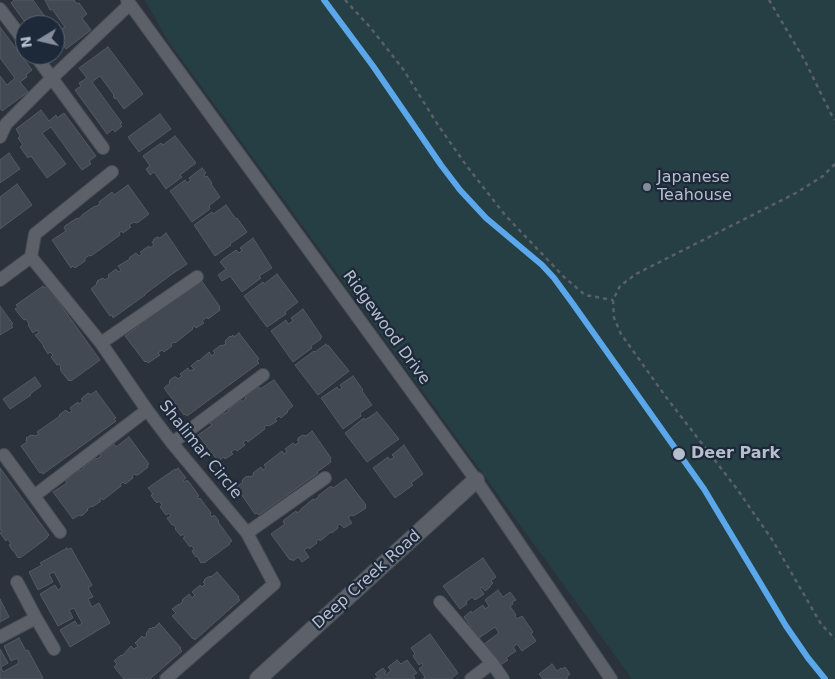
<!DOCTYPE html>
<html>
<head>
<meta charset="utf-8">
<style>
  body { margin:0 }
  #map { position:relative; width:835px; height:679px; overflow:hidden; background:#2b323c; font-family:"DejaVu Sans",sans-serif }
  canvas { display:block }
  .north { position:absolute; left:15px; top:15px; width:50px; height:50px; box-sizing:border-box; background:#1d2839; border:1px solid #5a6474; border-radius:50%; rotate:261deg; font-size:14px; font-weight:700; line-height:20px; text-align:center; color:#b5becd }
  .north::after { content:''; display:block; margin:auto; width:18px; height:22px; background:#858d9a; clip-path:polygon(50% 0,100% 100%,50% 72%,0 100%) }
</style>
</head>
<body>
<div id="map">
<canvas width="835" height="679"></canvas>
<div class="north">N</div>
</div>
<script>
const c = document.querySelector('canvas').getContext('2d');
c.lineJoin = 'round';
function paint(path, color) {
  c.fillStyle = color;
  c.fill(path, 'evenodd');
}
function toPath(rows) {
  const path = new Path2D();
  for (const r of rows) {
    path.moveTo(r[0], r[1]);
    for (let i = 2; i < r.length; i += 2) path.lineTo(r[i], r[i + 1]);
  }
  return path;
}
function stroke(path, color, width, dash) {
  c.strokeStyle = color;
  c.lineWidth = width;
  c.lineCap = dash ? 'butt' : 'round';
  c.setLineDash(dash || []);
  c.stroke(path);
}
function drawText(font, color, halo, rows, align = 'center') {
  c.font = font + ' "DejaVu Sans",sans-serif';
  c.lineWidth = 4.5;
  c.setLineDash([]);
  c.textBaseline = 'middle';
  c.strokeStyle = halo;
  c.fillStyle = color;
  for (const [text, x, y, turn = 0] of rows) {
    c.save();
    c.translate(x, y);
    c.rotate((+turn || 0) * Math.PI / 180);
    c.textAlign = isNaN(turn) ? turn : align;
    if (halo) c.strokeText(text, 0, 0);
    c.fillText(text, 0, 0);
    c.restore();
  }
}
paint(toPath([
  [145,0,835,0,835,679,632,679,166,38]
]), '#263f44');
const building = toPath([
  [14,0,33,0,51,25,27,25,11,3,14,0],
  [45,0,74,0,77,4,79,3,87,14,82,18,91,30,66,49,58,39,55,41,55,31,56,33,65,27,52,9,50,10,45,0],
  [0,27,32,70,26,75,27,77,20,82,28,92,2,111,0,108,0,76,7,85,15,78,0,58,0,27],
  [108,47,143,94,124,109,116,98,115,99,113,96,114,95,100,76,92,82,122,123,120,124,122,126,115,132,113,129,107,134,75,90,81,86,79,83,87,78,79,68,108,47],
  [41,110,49,121,56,115,57,118,64,113,96,156,89,161,91,164,82,170,51,127,42,133,66,164,47,178,31,156,28,158,20,147,23,145,18,138,20,136,16,129,41,110],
  [160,114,171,129,139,152,128,137,160,114],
  [175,136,196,163,180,175,182,177,166,189,154,172,150,175,146,169,150,166,143,156,161,143,163,145,175,136],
  [9,153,20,169,0,183,0,160,9,153],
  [202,168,206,173,204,174,205,177,207,176,212,183,211,184,220,197,209,206,210,209,192,222,170,191,185,180,187,183,191,180,189,178,202,168],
  [17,184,32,205,0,229,0,197,17,184],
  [128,185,149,214,137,223,134,222,129,225,131,227,123,233,122,231,119,233,120,235,91,256,90,255,85,258,85,261,75,268,73,266,71,268,52,240,66,231,64,228,65,226,77,218,78,219,82,216,82,215,95,206,95,207,100,204,99,202,112,192,114,195,128,185],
  [226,205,236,219,237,218,247,232,230,244,231,245,215,256,194,225,212,212,213,214,226,205],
  [166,233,187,264,172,274,145,294,145,295,113,318,112,315,110,316,91,289,97,284,96,283,98,282,97,281,103,278,105,280,109,277,108,275,116,269,118,272,121,270,118,266,130,259,129,258,136,253,139,256,142,254,140,252,149,246,150,248,154,245,152,242,154,241,153,240,157,237,160,238,166,233],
  [253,238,272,268,259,276,261,278,242,292,230,276,222,281,218,275,226,269,220,262,223,259,236,250,239,253,242,250,240,248,253,238],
  [277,274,298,302,285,312,286,314,267,327,244,296,263,282,264,284,277,274],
  [201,280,220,307,219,308,220,310,208,319,207,317,202,321,204,323,196,328,195,326,192,328,193,329,175,343,174,342,171,344,172,346,164,352,162,350,158,353,160,355,148,363,146,361,145,362,125,336,139,326,137,323,201,280],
  [43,286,44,288,47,286,100,360,71,381,70,380,69,381,61,371,60,368,61,367,59,364,57,365,51,357,53,355,50,352,48,354,43,346,44,346,35,335,39,333,37,330,33,333,28,325,29,324,26,319,25,320,23,319,15,309,18,307,16,305,43,286],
  [0,306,13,324,11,325,13,327,0,335,0,306],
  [303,309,322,337,320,338,321,339,311,346,312,348,293,362,271,331,286,320,288,324,293,321,291,318,303,309],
  [239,333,259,359,257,361,259,363,187,416,185,414,184,415,164,388,170,383,169,382,170,381,170,380,174,377,176,377,178,379,182,376,180,374,188,368,190,371,194,369,191,366,198,360,199,361,209,352,212,356,215,353,213,351,221,345,222,346,226,344,225,341,230,336,231,337,233,335,234,337,239,333],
  [326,344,327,346,328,345,349,371,318,395,295,365,314,351,315,352,326,344],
  [353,376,363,390,362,391,372,405,360,413,361,416,343,429,321,398,337,387,339,390,342,388,340,385,353,376],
  [35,377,41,386,30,394,31,395,10,409,3,399,35,377],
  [274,380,293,406,287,411,288,412,281,418,279,416,275,419,277,421,269,426,267,425,264,427,265,429,248,442,246,440,243,442,245,445,237,451,235,449,231,452,233,454,225,459,224,457,218,461,198,435,212,425,210,423,223,413,224,414,229,411,228,410,241,400,242,402,246,398,245,397,256,388,259,387,260,389,274,380],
  [96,391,116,418,114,419,116,421,43,474,42,472,40,473,21,446,27,442,26,440,27,439,26,438,31,435,32,436,33,435,35,436,39,434,37,432,60,416,59,415,66,410,69,413,72,411,70,408,78,402,79,404,83,401,81,399,83,398,83,397,87,394,89,393,90,395,96,391],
  [377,412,399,439,367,462,345,433,364,418,365,420,377,412],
  [312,431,331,458,330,460,331,462,317,472,318,473,259,515,257,513,255,514,236,487,243,482,242,481,243,480,243,479,247,476,247,477,249,476,250,477,254,475,253,473,261,467,263,470,266,468,264,465,282,451,284,454,287,452,285,449,293,443,295,445,299,442,297,440,299,439,298,438,303,435,306,436,312,431],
  [129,437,149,464,147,465,148,467,138,475,136,475,135,474,132,476,133,478,125,484,123,482,120,485,121,486,103,500,102,498,99,500,101,501,92,507,91,506,87,509,88,510,83,515,80,516,79,515,73,519,53,492,67,483,65,480,79,470,80,471,84,468,83,467,96,458,97,459,101,456,100,454,114,444,116,447,129,437],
  [404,445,423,474,411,483,413,485,395,498,373,468,388,457,390,460,394,457,392,455,404,445],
  [0,468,49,535,47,537,47,538,20,558,19,557,18,558,14,551,13,551,9,545,11,544,8,539,6,541,0,533,2,532,0,529,0,468],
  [178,468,186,478,183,480,184,482,187,480,189,482,197,493,199,496,197,497,199,499,200,498,211,513,210,514,212,517,214,515,219,521,218,522,232,541,229,543,230,544,204,563,203,562,201,563,197,556,196,557,193,553,192,551,194,549,191,545,190,547,183,538,185,537,183,534,181,536,175,529,176,528,173,524,172,525,167,518,171,516,169,513,166,515,160,507,162,505,159,501,157,503,155,501,151,495,153,494,148,488,175,469,176,470,178,468],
  [346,479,366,505,365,506,366,508,355,515,353,516,352,515,348,517,352,523,344,528,340,524,337,526,338,528,332,533,331,532,320,541,319,539,316,541,317,543,309,549,308,547,304,550,309,557,302,562,298,557,293,561,292,559,290,560,271,534,285,524,283,522,284,520,296,511,297,513,301,510,301,509,313,499,314,500,319,497,318,496,331,486,333,488,346,479],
  [67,548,67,550,71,548,92,585,88,588,93,597,88,599,92,607,99,603,110,623,70,647,60,630,75,621,78,626,82,623,74,608,69,610,73,618,58,626,40,594,55,585,58,590,62,587,54,572,49,574,53,582,38,590,29,572,42,565,40,563,67,548],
  [483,558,496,577,491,581,493,583,490,586,490,587,485,591,482,587,480,588,484,594,475,600,472,597,466,602,467,604,460,609,443,586,483,558],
  [217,572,239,597,238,598,240,600,195,640,194,638,193,639,172,616,176,613,172,609,179,604,179,605,183,601,182,600,189,594,192,598,195,595,192,592,200,585,202,587,205,584,203,582,205,581,204,580,208,577,209,577,210,576,211,577,217,572],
  [498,590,503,597,510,592,516,600,512,602,513,604,510,606,516,615,515,616,517,619,522,616,533,632,531,634,536,641,522,651,517,644,513,647,516,651,506,658,508,660,499,666,484,644,499,633,495,627,479,638,477,636,475,637,469,628,471,627,464,617,471,611,472,613,483,605,485,609,489,606,485,600,498,590],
  [0,599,9,617,0,622,0,599],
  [159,623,181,648,180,649,182,651,150,679,124,679,114,667,117,664,114,661,121,655,122,656,131,646,134,649,138,646,135,643,142,636,144,638,147,635,146,634,147,632,150,628,151,629,153,627,154,628,159,623],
  [430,634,458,673,452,678,452,679,423,679,425,677,419,669,423,665,422,663,419,665,413,656,415,654,411,648,430,634],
  [19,638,26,651,28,650,43,678,41,679,0,679,0,649,8,663,1,667,3,672,19,663,17,658,11,661,4,646,19,638],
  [397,660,401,664,407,660,417,673,413,675,415,679,375,679,378,677,375,674,383,668,386,672,384,673,385,675,391,671,388,667,397,660],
  [552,664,557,671,561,668,562,669,565,667,570,674,567,677,567,679,543,679,539,674,552,664]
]);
paint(building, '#434952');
stroke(building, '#535a63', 1);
const minor = toPath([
  [127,0,476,480,611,679],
  [0,9,25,42],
  [35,55,103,148],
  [0,137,6,124,52,78,130,4],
  [31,257,101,343,147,410,172,443,247,533,274,584,166,679],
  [31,257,35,234,112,172],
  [0,280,31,257],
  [101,343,197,277],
  [172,443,263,375],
  [4,455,34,496,60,532],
  [34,496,147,410],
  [247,533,325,478],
  [17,582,36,618,54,649],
  [440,602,492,663,503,679],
  [0,637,36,618],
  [471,679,492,663]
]);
const tertiary = toPath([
  [258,679,476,480]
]);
stroke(minor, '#484d54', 14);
stroke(tertiary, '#484d54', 18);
stroke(toPath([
  [345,0,370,27,403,69,438,125,466,165,505,215,564,277,585,295,613,300],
  [769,0,805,61,831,114,835,120],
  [835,164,823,176,796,193,636,274,620,286,613,300,614,318,621,334,666,397,737,489,773,541,821,624,835,639]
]), '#596067', 2.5, [4, 4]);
stroke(minor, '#5c6169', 12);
stroke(tertiary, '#5c6169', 16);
stroke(toPath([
  [324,0,373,66,441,165,460,190,486,218,542,265,554,278,573,304,704,489,786,626,808,658,825,679]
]), '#5aa8eb', 6);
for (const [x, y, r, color] of [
  [647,187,5,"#858d9a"],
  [679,454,7,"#b5becd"]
]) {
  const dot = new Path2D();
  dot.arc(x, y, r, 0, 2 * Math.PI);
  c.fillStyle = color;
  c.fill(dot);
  stroke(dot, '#1d2839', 2);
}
drawText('16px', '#b5becd', '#1d2839', [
  ["Japanese",657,178],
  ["Teahouse",657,196]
], 'left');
drawText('16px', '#b5becd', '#1d2839', [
  ["Ridgewood Drive",386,328,54],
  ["Shalimar Circle",200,450,51],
  ["Deep Creek Road",367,580,-42]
]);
drawText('bold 16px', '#b5becd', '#1d2839', [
  ["Deer Park",691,454]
], 'left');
</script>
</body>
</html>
